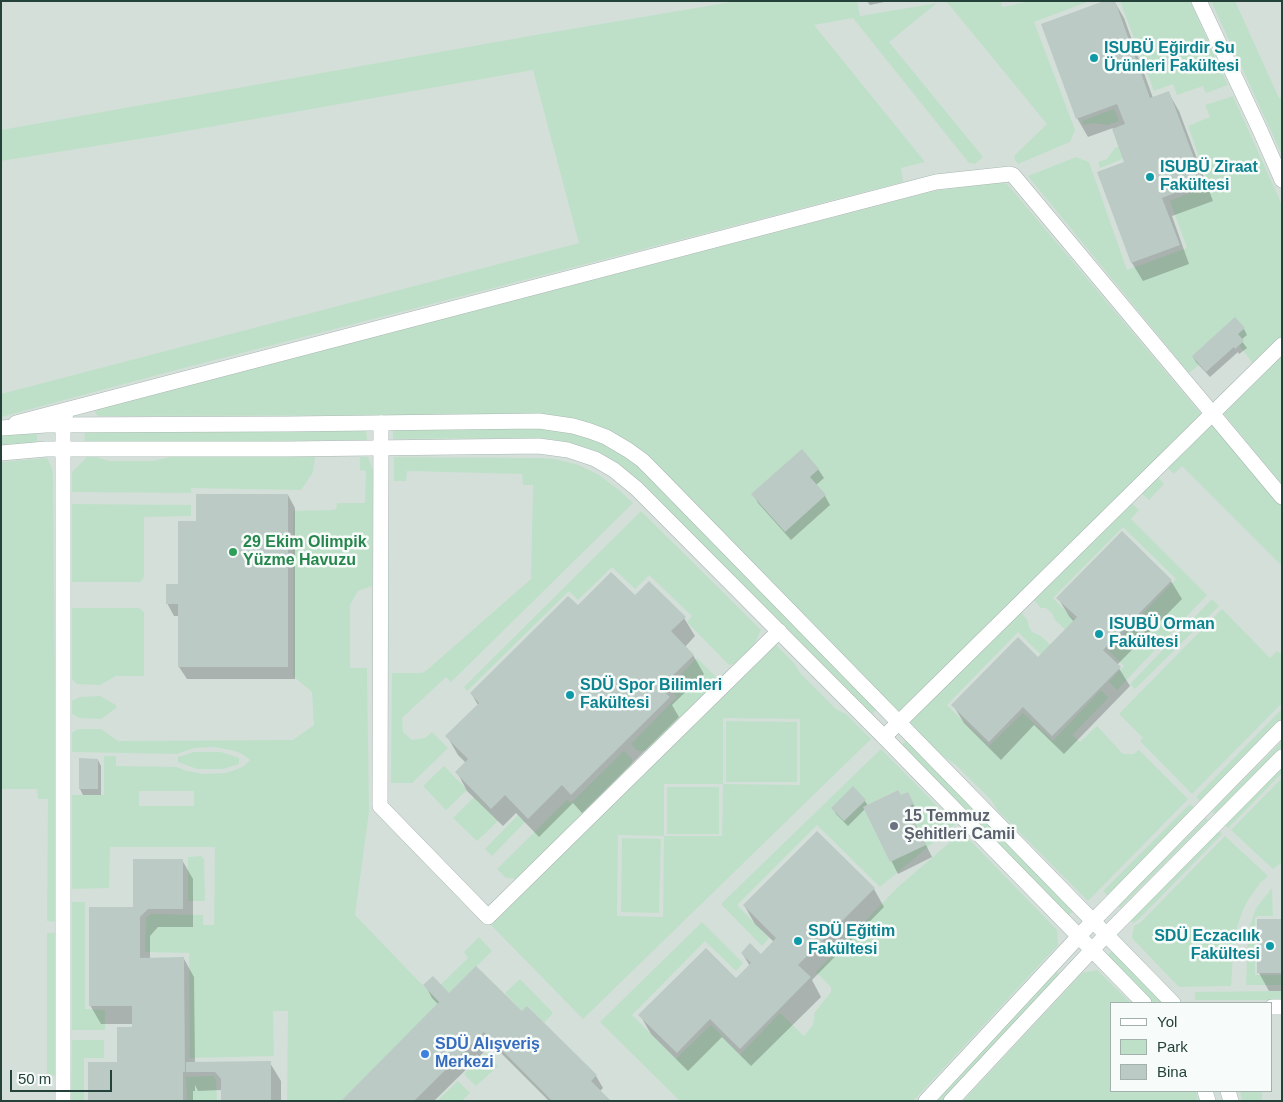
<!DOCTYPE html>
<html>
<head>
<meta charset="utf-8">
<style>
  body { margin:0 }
  #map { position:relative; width:1283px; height:1102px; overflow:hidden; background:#e6efeb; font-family:Arial,sans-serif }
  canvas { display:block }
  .frame { position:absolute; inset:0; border:2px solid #24423a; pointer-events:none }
  .legend { position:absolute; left:1110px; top:1002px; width:162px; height:90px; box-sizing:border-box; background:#f7fbf9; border:1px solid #a3b1ad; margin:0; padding:6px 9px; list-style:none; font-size:15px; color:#24423a }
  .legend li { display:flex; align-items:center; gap:10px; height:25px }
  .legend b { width:25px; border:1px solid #a3b1ad }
  .scale { position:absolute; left:10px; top:1070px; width:102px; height:22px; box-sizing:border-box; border:2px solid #24423a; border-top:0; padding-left:6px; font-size:15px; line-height:18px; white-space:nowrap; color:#24423a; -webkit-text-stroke:4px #f7fbf9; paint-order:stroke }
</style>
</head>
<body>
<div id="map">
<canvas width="1283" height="1102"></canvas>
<div class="frame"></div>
<ul class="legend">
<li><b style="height:6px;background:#fff"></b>Yol</li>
<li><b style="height:14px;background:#bfe0c8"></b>Park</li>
<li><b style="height:14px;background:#bbcac4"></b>Bina</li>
</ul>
<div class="scale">50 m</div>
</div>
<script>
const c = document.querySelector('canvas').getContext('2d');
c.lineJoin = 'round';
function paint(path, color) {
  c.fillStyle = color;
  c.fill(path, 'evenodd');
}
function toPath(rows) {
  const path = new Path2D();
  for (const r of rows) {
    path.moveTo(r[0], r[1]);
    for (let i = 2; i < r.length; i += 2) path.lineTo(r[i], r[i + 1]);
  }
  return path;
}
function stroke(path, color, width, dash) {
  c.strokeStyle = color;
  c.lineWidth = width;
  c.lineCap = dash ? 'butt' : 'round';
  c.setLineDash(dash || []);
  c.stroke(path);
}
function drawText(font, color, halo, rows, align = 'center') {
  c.font = font + ' Arial,sans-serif';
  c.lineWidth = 5;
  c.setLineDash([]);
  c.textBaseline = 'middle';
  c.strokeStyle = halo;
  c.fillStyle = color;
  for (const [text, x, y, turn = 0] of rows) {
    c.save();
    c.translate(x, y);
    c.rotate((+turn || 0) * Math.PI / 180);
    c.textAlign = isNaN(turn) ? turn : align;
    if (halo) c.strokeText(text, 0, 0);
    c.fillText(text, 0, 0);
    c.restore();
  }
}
paint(toPath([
  [1,1,1282,1,1282,1101,1,1101],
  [1112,1003,1272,1003,1272,1091,1112,1091]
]), '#d4dfda');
paint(toPath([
  [737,1,857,1,860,16,937,3,889,42,983,157,975,164,969,163,853,18,814,25,925,162,901,168,903,182,176,370,1,417,1,394,579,243,533,70,158,136,1,161,1,130,524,37],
  [946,1,1001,1,1002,7,1032,1,1090,1,1034,22,1075,130,1070,142,1018,164,1014,158,1015,155,1047,124],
  [1120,1,1190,1,1228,85,1206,93,1203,86,1177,95,1173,84,1154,91],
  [1211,1,1235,1,1279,98,1282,97,1282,155],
  [1233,96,1282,205,1282,337,1254,365,1239,345,1244,341,1238,334,1245,328,1235,318,1192,356,1199,365,1189,373,1028,176,1076,157,1089,162,1127,270,1187,248,1170,201,1209,185,1188,126,1210,117,1205,105],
  [1114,109,1119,121,1108,125,1093,123,1084,125,1082,121],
  [1128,143,1132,155,1100,168,1098,162,1107,159,1115,148],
  [1002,182,1008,185,1202,415,899,712,659,468,573,419,556,416,539,415,99,416,96,414,95,410,934,191],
  [1282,353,1282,485,1222,412],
  [1208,425,1214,425,1282,507,1282,566,1182,466,1174,474,1166,466],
  [533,427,551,429,584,436,613,449,639,467,876,707,875,711,870,716,642,483,615,462,583,447,568,442,550,439,533,438,393,439,393,431,397,429],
  [366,429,367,440,84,443,85,432],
  [35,433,37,435,37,441,35,443,1,446,1,436],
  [87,457,96,457,109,461,154,461,169,457,315,457,313,472,301,490,191,488,191,493,72,492,72,472],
  [360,457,368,457,373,470,372,586,358,591,350,605,350,668,367,668,369,812,355,915,431,994,468,958,464,952,479,937,492,951,341,1101,287,1101,288,1011,273,1011,274,1056,190,1058,189,953,145,952,146,918,151,914,203,915,203,925,214,925,215,847,110,847,109,888,72,889,72,795,104,795,104,756,116,756,116,766,177,767,187,771,204,774,225,773,235,770,244,766,250,760,242,754,235,751,214,747,194,748,177,754,72,752,72,733,78,729,101,729,118,741,293,740,314,725,312,692,293,676,293,511,333,510,336,509,337,503,365,503,366,471,360,470],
  [139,791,194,791,194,806,139,806],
  [394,457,541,458,555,459,579,465,599,475,619,490,633,503,451,682,446,677,402,718,403,732,412,740,425,738,432,732,448,748,412,783,391,783,392,673,422,673,427,670,531,579,533,485,523,485,522,474,407,471,406,481,394,481],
  [47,458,52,468,53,474,57,922,47,921,48,799,38,799,37,789,1,789,1,462],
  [1157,476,1164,484,1149,500,1140,492],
  [1130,502,1139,510,1131,519,1207,595,1117,690,1109,682,1124,666,1108,650,1176,579,1123,527,1053,598,1083,628,1073,637,1055,620,1052,613,1046,608,1041,608,1032,598],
  [72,504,191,505,191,516,144,517,144,577,140,582,72,582],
  [641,511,761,630,754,645,734,664,729,665,687,622,692,616,649,575,635,589,612,567,578,600,569,591,467,691,464,687],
  [1212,599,1219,606,1135,689,1130,684],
  [72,608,139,608,144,612,144,676,116,676,100,685,77,684,72,679],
  [1222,609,1270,658,1277,651,1282,654,1282,703,1192,794,1140,741,1143,738,1119,714],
  [1021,612,1028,621,1029,627,1032,632,1041,636,1058,652,1048,662,1018,632,947,705,989,746,1023,713,1053,741,1101,690,1108,698,1072,735,1080,742,1097,726,1123,754,1134,754,1139,750,1188,799,1088,901,998,811,991,800,955,764,942,756,909,722],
  [776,645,794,663,800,673,836,709,846,714,871,739,583,1019,491,925],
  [723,718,800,719,800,785,723,784],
  [664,784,723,784,722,836,664,836],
  [618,835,664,836,663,917,617,916],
  [697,658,719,680,645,751,638,751,631,744,677,697,668,688],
  [100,696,116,705,116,708,101,719,79,718,72,714,72,701,80,697],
  [1282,709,1282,721,1201,802,1196,797],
  [726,721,797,722,797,782,726,782],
  [907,740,1075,909,1068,916,902,748,902,744],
  [1282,741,1282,746,1215,814,1212,811],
  [881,749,955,824,880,887,817,825,737,905,769,938,762,946,721,904],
  [897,790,901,795,908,792,907,807,926,845,890,862,863,807],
  [624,751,632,759,632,764,517,879,506,878,497,869,567,800,571,803],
  [194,752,221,752,239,758,239,764,223,769,197,769,178,762,178,757],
  [1282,762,1282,773,1228,828,1222,822],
  [444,766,467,790,446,810,423,786],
  [1282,778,1282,862,1273,869,1231,830],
  [667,787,719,787,719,834,667,834],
  [474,797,498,821,477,841,453,818],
  [1190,804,1195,809,1108,896,1103,891],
  [518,815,525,822,492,856,485,849],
  [1206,818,1208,820,1120,908,1118,906],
  [1216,828,1222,834,1138,920,1133,923,1128,918],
  [962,832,1057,930,1058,945,913,1101,680,1101,600,1022,702,922,743,963,736,971,705,941,632,1015,676,1059,711,1025,740,1055,780,1013,804,1036,813,1025,815,1012,831,992,831,987,816,972,898,887],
  [1225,836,1268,876,1261,882,1248,900,1243,910,1238,924,1234,940,1231,986,1180,987,1178,986,1132,938,1134,926,1141,922],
  [622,838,661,839,659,913,621,912],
  [201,856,204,859,205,901,188,901,188,857],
  [1272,888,1273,916,1258,916,1255,918,1255,975,1282,975,1282,985,1246,985,1248,932,1256,908],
  [72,902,85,902,85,1009,105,1010,105,1030,72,1030],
  [47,933,56,933,56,1076,47,1075],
  [1114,949,1165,1003,1152,1003,1108,958,1108,955],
  [1097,970,1131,1003,1112,1003,1112,1091,1196,1091,1198,1101,963,1101,1082,973],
  [1056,971,1059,975,941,1101,935,1101],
  [520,979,553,1013,544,1023,528,1006,522,1011,505,993],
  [1282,991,1282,1000,1196,1000,1195,998,1195,992],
  [72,1040,104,1040,104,1058,84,1058,84,1101,71,1101],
  [485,1053,498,1066,476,1086,464,1074],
  [213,1076,216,1079,217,1101,187,1101,186,1077],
  [458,1081,470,1093,462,1101,437,1101],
  [1240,1091,1262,1091,1262,1099,1257,1101,1242,1101]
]), '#bfe0c8');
paint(toPath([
  [867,1,884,1,884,2,870,5],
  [1114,1,1124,18,1153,98,1168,92,1179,111,1213,201,1172,216,1189,264,1143,281,1132,263,1099,173,1126,163,1113,128,1088,137,1077,118],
  [1235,319,1244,329,1247,335,1241,340,1247,348,1239,354,1238,352,1210,377,1196,362,1193,357],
  [818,469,824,478,816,485,825,496,830,505,791,540,758,503,753,494],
  [288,495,295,508,295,679,187,679,179,667,179,616,174,616,167,603,180,585,197,522],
  [1171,581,1182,599,1117,665,1130,686,1064,754,1034,725,1001,760,964,723,953,705,1038,659,1074,622,1069,616,1058,598],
  [635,597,684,618,695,636,685,647,693,655,704,674,672,705,679,717,582,813,573,803,539,837,516,813,503,826,467,791,457,772,466,763,458,755,447,736,478,705,471,693,578,607],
  [98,760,101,766,101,795,83,795,80,789],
  [907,793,920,816,913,819,932,857,898,874,865,809,848,826,836,814,833,808,865,801,868,806,900,797],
  [182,860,193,879,193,927,158,927,150,936,150,959,184,959,194,977,195,1063,270,1063,281,1081,281,1101,222,1101,222,1090,198,1091,195,1085,195,1091,193,1091,193,1101,89,1101,118,1063,133,1028,133,1024,101,1024,90,1005,134,908],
  [874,889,884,907,812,980,821,997,751,1066,722,1037,688,1071,651,1034,640,1015,736,980,750,966,742,953,761,955,774,942,755,924,744,905],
  [1282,920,1282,991,1269,991,1259,973],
  [425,985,449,995,522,1013,596,1076,603,1088,600,1091,609,1101,549,1101,492,1044,434,1101,343,1101,439,1005,432,998]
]), '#0003');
paint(toPath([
  [1104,1,1115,1,1150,98,1169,91,1203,182,1162,198,1180,245,1131,263,1097,172,1124,162,1112,129,1125,124,1117,104,1076,119,1041,24],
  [1235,317,1245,328,1238,334,1244,341,1235,349,1234,347,1206,372,1192,356],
  [802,449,819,469,810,477,826,495,785,532,751,494],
  [196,494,288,494,288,667,178,667,178,604,166,604,166,584,178,584,178,521,196,521],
  [1122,531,1172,580,1103,650,1121,667,1052,736,1023,707,989,742,951,705,1018,637,1038,657,1077,617,1056,598],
  [611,572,635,595,649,581,686,617,671,631,694,655,660,688,670,697,571,795,562,785,528,819,505,795,491,809,455,772,468,759,445,736,479,703,470,693,568,596,578,605],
  [79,758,98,759,98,789,79,789],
  [853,786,866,800,844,821,831,808],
  [898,790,901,795,908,792,914,804,907,807,926,845,890,862,863,807],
  [817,831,875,888,798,965,811,977,740,1049,710,1019,677,1053,638,1015,706,948,736,978,751,963,741,953,750,943,761,954,776,938,743,905],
  [133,859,183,859,183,909,148,909,140,917,140,958,184,957,185,1072,183,1072,183,1101,88,1101,88,1062,117,1062,117,1027,132,1027,132,1006,89,1006,89,907,133,907],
  [1257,919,1282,919,1282,973,1257,973],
  [476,966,522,1011,527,1006,597,1075,591,1081,611,1101,552,1101,484,1032,414,1101,341,1101,439,1002,423,985,433,976,449,993],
  [271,1061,271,1101,221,1101,221,1079,215,1072,186,1072,186,1062]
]), '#bbcac4');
const minor = toPath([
  [1199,1,1259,128,1282,180],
  [16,423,936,182,1010,174,1013,175,1282,497],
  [381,423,380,806,488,917,779,631],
  [884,737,1282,345],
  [1272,1007,1282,1007],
  [63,1101,63,425,66,413],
  [926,1101,1093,921,1282,728],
  [951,1101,1106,935,1282,757]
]);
const tertiary = toPath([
  [1,428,46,425,288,424,539,421,573,426,590,431,606,437,628,450,642,460,654,472,1173,1003],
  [1,453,46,449,288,449,539,446,568,450,595,459,614,470,637,489,884,737,1144,1003],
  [1205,1091,1208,1101],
  [1228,1091,1231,1101]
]);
stroke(minor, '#a8b8b2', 16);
stroke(tertiary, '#a8b8b2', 16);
stroke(minor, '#fff', 15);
stroke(tertiary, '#fff', 15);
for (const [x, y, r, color] of [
  [1094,58,5,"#0f9aa8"],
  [1150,177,5,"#0f9aa8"],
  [233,552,5,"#2e9e5b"],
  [1099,634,5,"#0f9aa8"],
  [570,695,5,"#0f9aa8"],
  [894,826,5,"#6b7280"],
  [798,941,5,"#0f9aa8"],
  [1270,946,5,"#0f9aa8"],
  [425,1054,5,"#3f7fe0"]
]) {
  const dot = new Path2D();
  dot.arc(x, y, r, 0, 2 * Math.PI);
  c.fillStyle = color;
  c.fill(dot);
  stroke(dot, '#f7fbf9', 2);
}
drawText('bold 16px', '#0d838f', '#f7fbf9', [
  ["ISUBÜ Eğirdir Su",1104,49],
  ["Ürünleri Fakültesi",1104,67],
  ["ISUBÜ Ziraat",1160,168],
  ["Fakültesi",1160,186],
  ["ISUBÜ Orman",1109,625],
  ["Fakültesi",1109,643],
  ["SDÜ Spor Bilimleri",580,686],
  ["Fakültesi",580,704],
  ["SDÜ Eğitim",808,932],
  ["Fakültesi",808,950],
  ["SDÜ Eczacılık",1260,937,"right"],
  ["Fakültesi",1260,955,"right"]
], 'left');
drawText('bold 16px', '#27864d', '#f7fbf9', [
  ["29 Ekim Olimpik",243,543],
  ["Yüzme Havuzu",243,561]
], 'left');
drawText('bold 16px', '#5b616d', '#f7fbf9', [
  ["15 Temmuz",904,817],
  ["Şehitleri Camii",904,835]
], 'left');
drawText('bold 16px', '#366cbe', '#f7fbf9', [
  ["SDÜ Alışveriş",435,1045],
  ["Merkezi",435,1063]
], 'left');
</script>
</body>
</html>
